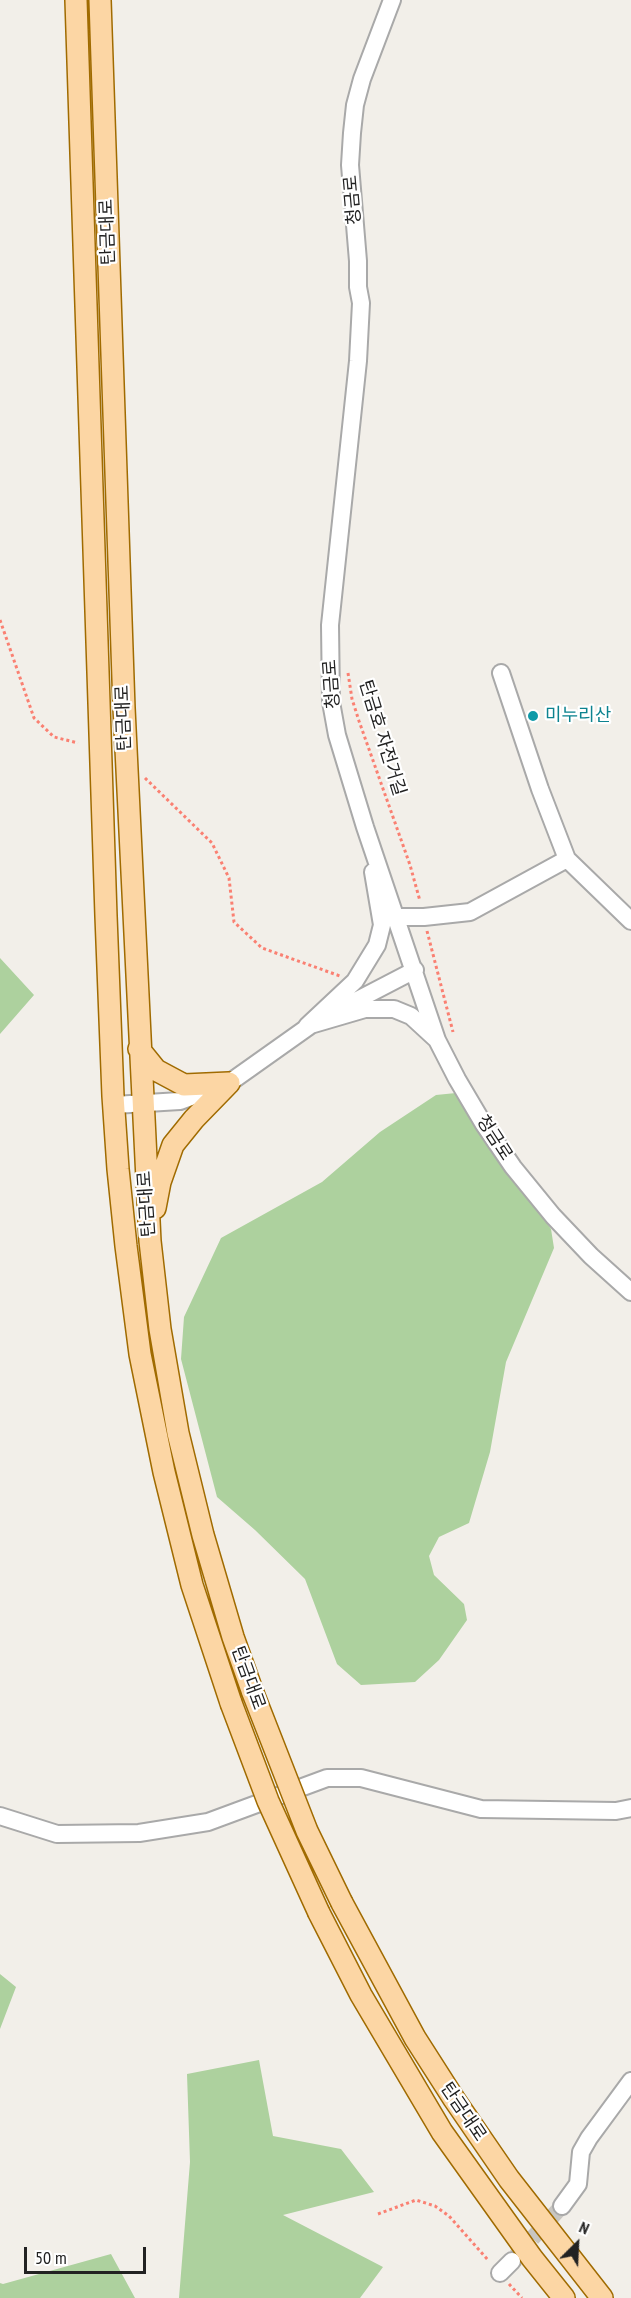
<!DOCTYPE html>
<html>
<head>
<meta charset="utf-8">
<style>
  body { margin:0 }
  #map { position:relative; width:631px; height:2298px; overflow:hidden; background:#f2efe9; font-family:"PT Sans Narrow",sans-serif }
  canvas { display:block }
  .north { position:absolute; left:547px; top:2214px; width:60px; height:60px; -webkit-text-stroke:4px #fff; paint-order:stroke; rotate:24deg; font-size:16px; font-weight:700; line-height:24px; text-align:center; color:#222 }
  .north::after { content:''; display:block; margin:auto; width:21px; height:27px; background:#222; clip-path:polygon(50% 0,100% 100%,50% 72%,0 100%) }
  .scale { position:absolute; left:24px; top:2247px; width:122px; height:27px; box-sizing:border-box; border:3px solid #222; border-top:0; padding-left:8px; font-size:18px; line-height:21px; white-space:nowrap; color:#222; -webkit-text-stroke:4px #fff; paint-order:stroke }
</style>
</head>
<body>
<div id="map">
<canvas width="631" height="2298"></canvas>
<div class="north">N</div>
<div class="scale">50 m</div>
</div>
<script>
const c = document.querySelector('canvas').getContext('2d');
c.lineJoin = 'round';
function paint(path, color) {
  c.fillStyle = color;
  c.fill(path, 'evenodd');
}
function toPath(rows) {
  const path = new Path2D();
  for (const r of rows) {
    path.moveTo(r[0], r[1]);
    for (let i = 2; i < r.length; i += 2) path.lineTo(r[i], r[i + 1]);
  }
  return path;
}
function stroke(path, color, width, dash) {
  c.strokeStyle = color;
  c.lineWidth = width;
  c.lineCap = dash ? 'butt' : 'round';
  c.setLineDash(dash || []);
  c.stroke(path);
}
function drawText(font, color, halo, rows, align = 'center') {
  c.font = font + ' "PT Sans Narrow","Noto Sans KR",sans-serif';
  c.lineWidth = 4.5;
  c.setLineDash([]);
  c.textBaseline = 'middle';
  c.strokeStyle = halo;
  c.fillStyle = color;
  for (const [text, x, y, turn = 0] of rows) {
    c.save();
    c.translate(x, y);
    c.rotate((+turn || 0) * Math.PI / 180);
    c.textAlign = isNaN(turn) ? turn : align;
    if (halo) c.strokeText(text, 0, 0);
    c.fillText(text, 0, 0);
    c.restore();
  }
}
paint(toPath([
  [0,958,34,995,0,1034],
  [456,1093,551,1229,554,1248,506,1362,490,1452,469,1523,439,1537,429,1556,434,1575,464,1604,467,1620,439,1660,415,1682,361,1685,337,1664,305,1579,255,1530,217,1497,181,1359,184,1317,221,1238,322,1182,380,1132,436,1095],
  [0,1974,16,1987,0,2029],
  [259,2060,273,2136,341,2149,374,2192,283,2215,383,2267,360,2298,179,2298,190,2162,187,2074],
  [111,2254,135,2298,0,2298,0,2283,3,2284]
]), '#add19e');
stroke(toPath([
  [516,2256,562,2206]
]), '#c8c6c1', 16, [16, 8]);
const minor = toPath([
  [392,0,362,79,355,105,352,133,350,165,358,261,358,287,361,303,358,361,330,625,331,702,337,735,365,827,437,1040,457,1079,483,1123,513,1167,553,1216,591,1256,631,1292],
  [567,859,631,921],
  [373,872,382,925,377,945,355,981,307,1026,365,1009,394,1009,411,1016,436,1039],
  [397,917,424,917,470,912,567,859,540,789,501,673],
  [340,1009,415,970],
  [114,1105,180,1101,229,1083,315,1022],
  [0,1816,57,1834,139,1833,208,1822,327,1778,361,1778,481,1809,616,1811,631,1808],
  [562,2206,578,2184,581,2152,589,2138,631,2081],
  [500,2273,512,2261]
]);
const major = toPath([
  [76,0,106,916,113,1096,118,1169,126,1246,140,1354,164,1472,192,1585,231,1703],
  [100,0,124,708,150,1241,160,1329,178,1433,203,1535,233,1637,253,1693],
  [139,1049,156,1070,184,1085,229,1083,194,1119,173,1145,160,1182,155,1208],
  [342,1903,415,2038,454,2099,509,2179,602,2298],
  [319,1913,361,1995,442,2132,532,2258,564,2298]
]);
stroke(minor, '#a9a9a9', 20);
stroke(major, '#a06b00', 24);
stroke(toPath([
  [0,620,34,718,54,737,78,743],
  [348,673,352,699,359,721,410,865,420,901],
  [145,778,212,843,229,878,234,922,262,948,340,976],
  [427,931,453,1032],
  [378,2214,416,2200,435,2206,449,2216,489,2261],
  [509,2284,522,2298]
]), '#fa8072', 3, [3, 3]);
stroke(minor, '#fff', 16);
stroke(major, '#fcd6a4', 21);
const majorBridge = toPath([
  [253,1693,307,1831,342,1903],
  [231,1703,268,1801,319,1913]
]);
stroke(majorBridge, '#a06b00', 24, []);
stroke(majorBridge, '#fcd6a4', 21);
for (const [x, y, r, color] of [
  [533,716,6,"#0f9aa8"]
]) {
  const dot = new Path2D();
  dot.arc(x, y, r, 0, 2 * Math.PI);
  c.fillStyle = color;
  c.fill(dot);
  stroke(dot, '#fff', 2);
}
drawText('18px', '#222', '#fff', [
  ["청금로",353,200,-95],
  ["탄금대로",108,232,-92],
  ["청금로",332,684,-94],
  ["탄금대로",124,718,-92],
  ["탄금호 자전거길",382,738,73],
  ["청금로",494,1138,57],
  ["탄금대로",147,1204,-94],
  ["탄금대로",248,1678,70],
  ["탄금대로",463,2112,56]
]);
drawText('18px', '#0d838f', '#fff', [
  ["미누리산",545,716]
], 'left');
</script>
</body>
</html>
